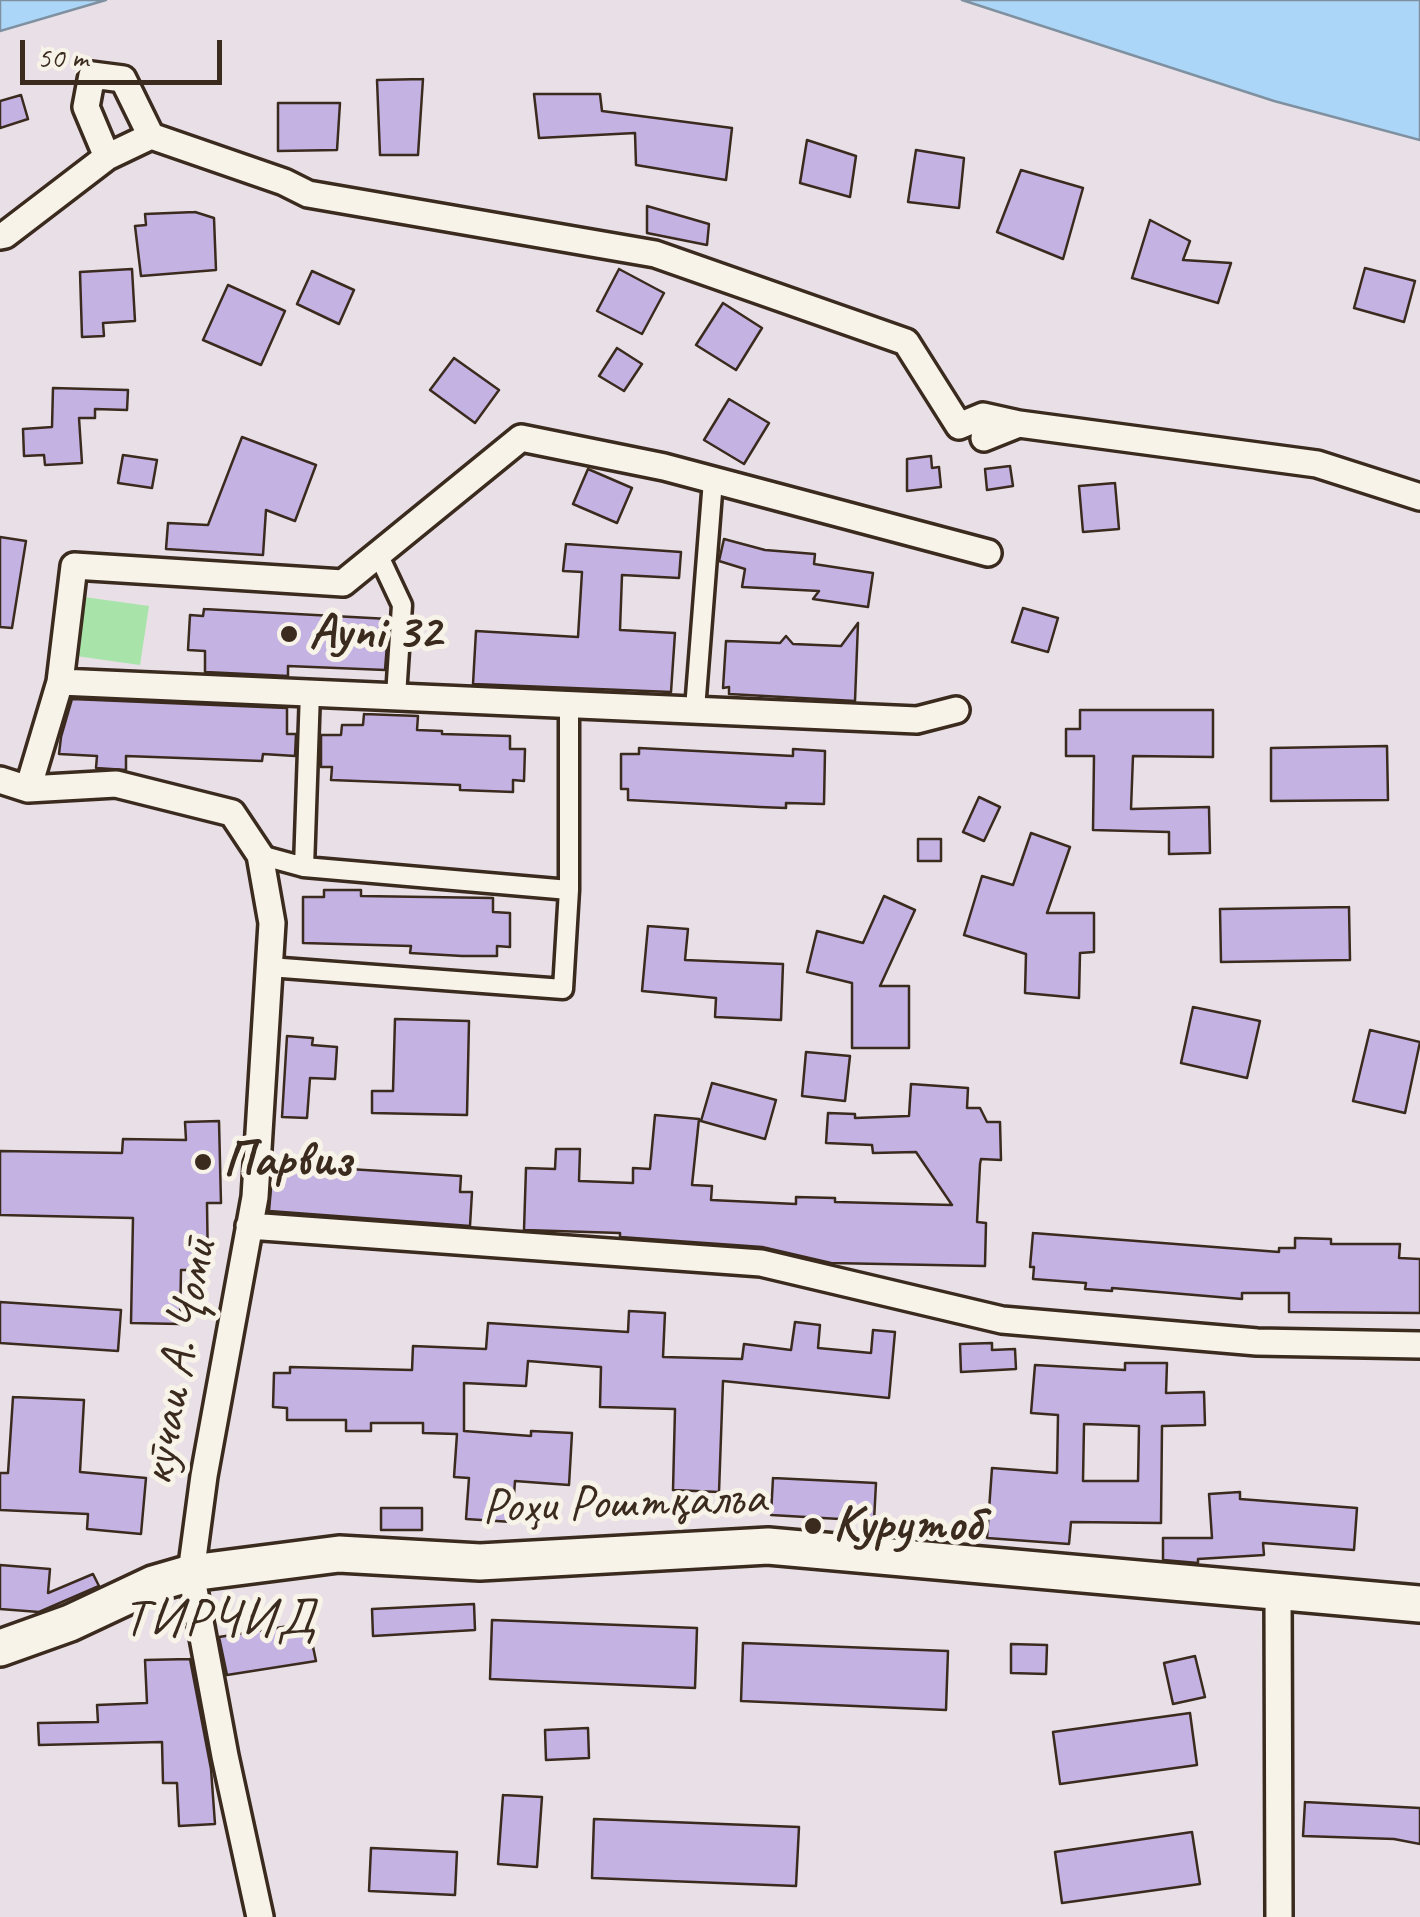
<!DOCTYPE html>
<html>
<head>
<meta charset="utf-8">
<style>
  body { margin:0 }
  #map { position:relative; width:1420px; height:1917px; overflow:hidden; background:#e8e0e6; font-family:Caveat,sans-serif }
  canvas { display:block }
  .scale { position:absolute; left:20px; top:40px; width:202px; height:45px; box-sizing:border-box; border:5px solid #3b2a1e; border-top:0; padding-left:12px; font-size:30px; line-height:35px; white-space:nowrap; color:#3b2a1e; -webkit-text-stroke:8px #f7f3e8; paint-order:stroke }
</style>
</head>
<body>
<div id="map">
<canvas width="1420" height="1917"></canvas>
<div class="scale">50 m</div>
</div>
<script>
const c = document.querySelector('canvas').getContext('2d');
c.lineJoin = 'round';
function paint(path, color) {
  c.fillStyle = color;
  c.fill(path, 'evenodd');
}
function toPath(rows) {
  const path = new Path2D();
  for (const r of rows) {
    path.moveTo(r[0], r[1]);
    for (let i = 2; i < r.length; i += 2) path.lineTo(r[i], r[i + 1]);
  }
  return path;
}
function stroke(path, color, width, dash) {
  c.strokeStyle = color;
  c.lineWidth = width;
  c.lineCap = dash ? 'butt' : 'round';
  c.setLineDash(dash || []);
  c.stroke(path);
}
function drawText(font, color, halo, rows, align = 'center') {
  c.font = font + ' Caveat,sans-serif';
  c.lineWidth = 10;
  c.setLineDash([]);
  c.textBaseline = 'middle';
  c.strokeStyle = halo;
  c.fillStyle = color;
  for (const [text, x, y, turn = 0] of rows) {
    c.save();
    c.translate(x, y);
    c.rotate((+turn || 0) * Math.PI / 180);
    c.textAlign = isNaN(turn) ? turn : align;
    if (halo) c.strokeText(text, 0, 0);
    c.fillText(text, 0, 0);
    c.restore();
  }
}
paint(toPath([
  [84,597,149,606,140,665,76,656]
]), '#a8e3a9');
const water = toPath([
  [0,0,106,0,0,31,0,0],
  [962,0,1420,0,1420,140,1274,101,962,0]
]);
paint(water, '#acd6f7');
stroke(water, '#7f91a0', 2.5);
const building = toPath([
  [423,79,418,155,380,155,377,80,423,79],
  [534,94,600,94,602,111,732,128,726,180,636,165,635,133,539,138,534,94],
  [21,95,28,119,0,128,0,101,21,95],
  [278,103,340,103,337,150,278,151,278,103],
  [807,140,856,156,850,197,800,183,807,140],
  [916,150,964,158,959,208,908,202,916,150],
  [1021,170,1083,188,1063,259,997,232,1021,170],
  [647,206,709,224,707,245,647,233,647,206],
  [195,212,214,218,216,270,141,276,135,226,146,225,145,214,195,212],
  [1150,220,1190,241,1183,260,1231,263,1218,303,1132,278,1150,220],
  [1365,268,1415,281,1404,322,1354,308,1365,268],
  [132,269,135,321,103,323,104,336,82,337,80,272,132,269],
  [619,269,664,293,642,334,597,311,619,269],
  [312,271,354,290,339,324,297,304,312,271],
  [228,285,285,311,261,365,203,340,228,285],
  [723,303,762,328,736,370,696,345,723,303],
  [617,348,642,364,624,391,599,376,617,348],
  [454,358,499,390,475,423,430,390,454,358],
  [53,388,128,390,127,410,95,409,95,418,79,418,82,463,45,465,44,455,24,456,23,429,52,427,53,388],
  [729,399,769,423,744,464,704,440,729,399],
  [242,437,316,465,295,521,266,510,263,555,166,549,168,523,208,525,242,437],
  [123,455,157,460,152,488,118,483,123,455],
  [931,456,932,468,939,467,941,487,907,491,907,459,931,456],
  [1010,466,1013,486,987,490,985,469,1010,466],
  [588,469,632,488,617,523,573,504,588,469],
  [1115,483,1119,529,1083,532,1079,486,1115,483],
  [0,537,26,541,12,628,0,627,0,537],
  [724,539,765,550,815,554,814,564,873,573,868,607,813,599,819,591,742,587,745,569,719,561,724,539],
  [566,544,681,552,679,578,622,575,620,630,675,633,671,692,473,684,476,631,578,637,582,572,563,571,566,544],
  [1023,608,1058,618,1048,652,1012,642,1023,608],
  [204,609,389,619,385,670,288,666,288,676,205,672,205,651,188,650,190,615,203,616,204,609],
  [858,623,855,701,729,694,729,687,723,688,726,641,780,643,786,636,793,644,841,646,858,623],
  [72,699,287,708,287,734,296,734,295,756,263,754,262,761,126,756,126,770,96,768,97,756,59,754,61,737,72,699],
  [1080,710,1213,710,1213,757,1133,756,1131,809,1209,807,1210,853,1169,854,1169,832,1093,830,1094,756,1066,756,1066,729,1080,729,1080,710],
  [364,714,418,716,417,730,442,731,442,734,510,736,510,749,525,749,524,781,513,780,513,792,460,790,460,785,331,780,332,767,321,767,321,735,341,735,342,725,363,725,364,714],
  [1387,746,1388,800,1271,801,1271,748,1387,746],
  [639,748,793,756,793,749,825,751,824,804,786,803,786,808,760,807,628,800,628,789,621,789,621,754,639,754,639,748],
  [979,797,1000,807,984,841,963,832,979,797],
  [1031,833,1070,847,1047,913,1094,913,1094,952,1080,953,1079,998,1025,993,1026,954,964,935,982,876,1013,885,1031,833],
  [918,839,941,839,941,861,918,861,918,839],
  [324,890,361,890,361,896,493,898,493,912,510,913,510,947,497,946,497,956,462,956,410,953,411,946,303,943,303,897,324,897,324,890],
  [884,896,915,910,880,986,909,986,909,1048,852,1048,852,983,807,972,817,931,863,943,884,896],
  [1349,907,1350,960,1221,962,1220,909,1349,907],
  [648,926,688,929,685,960,783,964,781,1020,715,1017,716,998,642,991,648,926],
  [1193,1007,1260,1021,1247,1078,1181,1063,1193,1007],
  [395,1019,469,1021,467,1115,372,1113,372,1091,393,1091,395,1019],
  [1370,1030,1420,1042,1405,1113,1353,1101,1370,1030],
  [287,1036,313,1038,312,1045,337,1047,335,1079,310,1078,307,1118,282,1117,287,1036],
  [806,1052,850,1056,845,1101,802,1096,806,1052],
  [712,1083,776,1100,765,1139,701,1121,712,1083],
  [911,1084,968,1088,967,1108,980,1108,987,1122,1000,1122,1001,1160,981,1159,980,1164,977,1222,986,1223,985,1266,831,1263,762,1247,620,1237,620,1233,524,1230,526,1168,555,1169,556,1149,580,1149,579,1181,633,1183,633,1168,650,1169,655,1115,699,1119,692,1185,712,1186,711,1200,796,1204,796,1197,835,1198,835,1202,952,1205,916,1152,873,1153,872,1145,826,1143,828,1113,855,1114,855,1118,909,1116,911,1084],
  [219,1121,221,1203,207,1203,208,1270,181,1270,180,1324,131,1323,133,1218,0,1215,0,1151,122,1153,123,1139,186,1140,185,1122,219,1121],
  [285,1165,461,1176,460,1192,472,1192,470,1226,269,1211,272,1177,284,1178,285,1165],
  [1033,1233,1279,1252,1279,1248,1295,1248,1295,1238,1331,1239,1331,1244,1400,1244,1399,1258,1420,1259,1420,1313,1289,1312,1289,1293,1242,1293,1242,1299,1112,1288,1112,1291,1085,1289,1086,1283,1033,1279,1034,1267,1030,1267,1033,1233],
  [0,1302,121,1310,118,1351,0,1343,0,1302],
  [629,1311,665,1313,663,1357,742,1359,744,1344,791,1350,795,1322,820,1325,818,1348,871,1353,873,1330,895,1332,889,1398,723,1381,719,1492,673,1490,675,1409,600,1407,601,1367,528,1361,526,1386,464,1383,464,1431,531,1436,531,1431,572,1433,569,1485,515,1481,512,1522,466,1519,469,1478,454,1477,457,1434,423,1433,423,1423,371,1423,371,1431,346,1431,346,1420,287,1420,287,1408,273,1407,274,1373,290,1373,290,1367,412,1370,413,1346,486,1349,488,1323,628,1332,629,1311],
  [992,1343,992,1350,1015,1349,1016,1369,961,1372,960,1344,992,1343],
  [1125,1363,1167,1363,1166,1393,1204,1392,1205,1425,1162,1426,1161,1523,1071,1522,1069,1544,987,1538,992,1468,1057,1473,1058,1415,1031,1413,1035,1365,1125,1370,1125,1363],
  [1084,1424,1139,1426,1138,1481,1083,1481,1084,1424],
  [13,1397,84,1400,80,1472,146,1478,141,1534,87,1529,88,1514,0,1510,0,1473,8,1473,13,1397],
  [773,1478,876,1483,874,1521,771,1515,773,1478],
  [1240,1492,1240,1499,1357,1508,1354,1550,1263,1543,1264,1555,1198,1559,1198,1563,1163,1560,1163,1538,1212,1538,1209,1494,1240,1492],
  [381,1508,422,1508,422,1530,381,1530,381,1508],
  [0,1565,50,1569,48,1593,93,1574,99,1586,39,1612,0,1609,0,1565],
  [474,1604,475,1630,373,1636,372,1609,474,1604],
  [492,1620,697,1628,695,1688,490,1679,492,1620],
  [308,1623,316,1661,227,1675,219,1637,308,1623],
  [743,1643,948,1651,946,1710,741,1701,743,1643],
  [1011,1644,1047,1645,1046,1674,1011,1673,1011,1644],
  [1195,1656,1205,1697,1173,1704,1164,1663,1195,1656],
  [190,1659,211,1769,215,1824,179,1826,177,1783,163,1783,162,1742,39,1745,38,1723,98,1722,97,1705,147,1703,145,1660,190,1659],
  [1190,1713,1197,1765,1060,1784,1053,1732,1190,1713],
  [588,1728,589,1758,546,1760,545,1730,588,1728],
  [503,1795,542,1797,537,1867,498,1864,503,1795],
  [1305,1802,1420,1808,1420,1844,1394,1839,1303,1836,1305,1802],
  [594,1819,799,1827,796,1886,592,1878,594,1819],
  [1192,1832,1200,1884,1062,1903,1055,1852,1192,1832],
  [371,1848,457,1852,455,1895,369,1891,371,1848]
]);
paint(building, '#c4b2e2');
stroke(building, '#3b2a1e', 2.5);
const pedestrian = toPath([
  [378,554,402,605,396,696],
  [695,709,713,480],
  [260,855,304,867,569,890],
  [304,867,310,692],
  [269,967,563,989,569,890,569,703]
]);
const minor = toPath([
  [107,157,86,107,92,75,123,79,151,136,284,182,308,194,655,254,906,342,959,426,983,416,1019,424,984,438],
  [0,236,5,235,107,157,151,136],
  [1019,424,1317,464,1420,497],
  [60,682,917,720,956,710],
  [0,780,28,789,116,784,232,813,260,855,272,923,255,1197,204,1476,191,1573,225,1756,260,1917],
  [28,789,60,682,74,566,343,583,521,438,664,467,988,553],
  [249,1226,761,1263,1002,1320,1257,1342,1420,1345],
  [1278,1592,1279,1917]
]);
const secondary = toPath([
  [0,1648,70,1623,153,1584,191,1573,339,1554,480,1562,768,1546,1420,1604]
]);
stroke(pedestrian, '#3b2a1e', 25);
stroke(minor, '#3b2a1e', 32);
stroke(secondary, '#3b2a1e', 42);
stroke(pedestrian, '#f7f3e8', 18);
stroke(minor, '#f7f3e8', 25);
stroke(secondary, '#f7f3e8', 35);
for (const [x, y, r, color] of [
  [289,634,10,"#3b2a1e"],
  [203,1162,10,"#3b2a1e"],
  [813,1526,10,"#3b2a1e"]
]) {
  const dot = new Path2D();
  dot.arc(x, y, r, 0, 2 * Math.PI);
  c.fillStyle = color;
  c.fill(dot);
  stroke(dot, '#f7f3e8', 4);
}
drawText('bold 50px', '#3b2a1e', '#f7f3e8', [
  ["Ayni 32",309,634],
  ["Парвиз",223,1162],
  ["Курутоб",833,1526]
], 'left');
drawText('50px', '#3b2a1e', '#f7f3e8', [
  ["кӯчаи А. Ҷомӣ",180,1362,-80],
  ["Роҳи Роштқалъа",624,1504,-2]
]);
c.letterSpacing = '2.5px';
drawText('52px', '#3b2a1e', '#f7f3e8', [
  ["ТИРЧИД",220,1620]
]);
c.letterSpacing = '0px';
</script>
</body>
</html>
